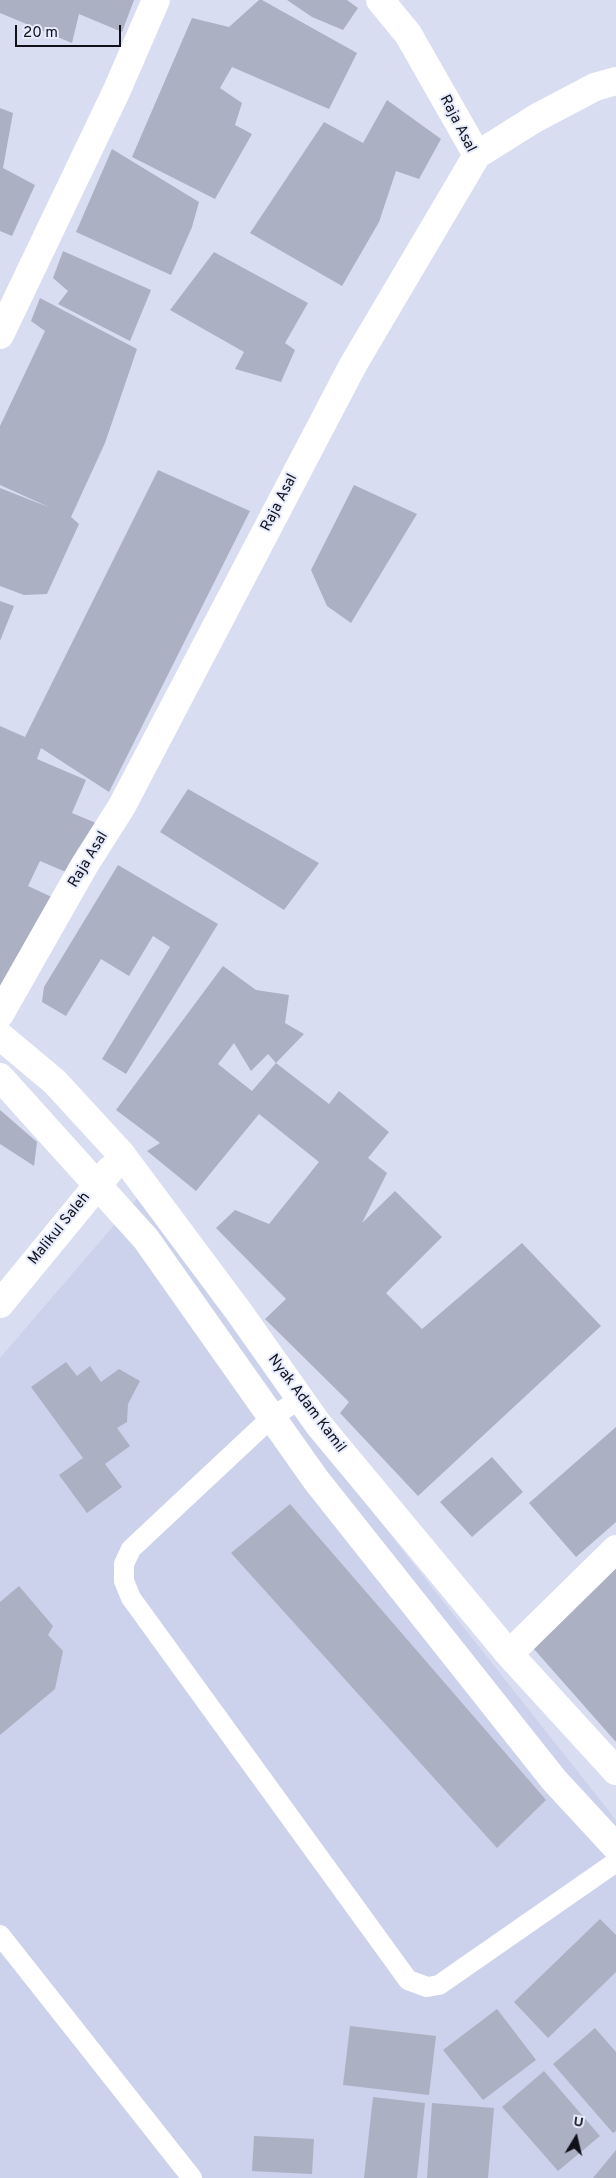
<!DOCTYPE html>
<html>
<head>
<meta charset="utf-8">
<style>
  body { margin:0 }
  #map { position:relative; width:616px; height:2178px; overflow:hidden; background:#d9ddf1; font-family:Overpass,sans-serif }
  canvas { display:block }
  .north { position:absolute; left:551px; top:2113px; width:50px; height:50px; -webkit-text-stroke:4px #e6ebfe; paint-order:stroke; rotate:9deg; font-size:14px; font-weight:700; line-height:20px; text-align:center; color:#111219 }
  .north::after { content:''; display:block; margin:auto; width:18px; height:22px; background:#111219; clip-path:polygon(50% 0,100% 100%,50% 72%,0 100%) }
  .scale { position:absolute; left:15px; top:25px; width:106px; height:22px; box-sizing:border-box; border:2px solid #111219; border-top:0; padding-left:6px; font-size:15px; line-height:18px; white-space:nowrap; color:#111219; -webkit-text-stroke:4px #e6ebfe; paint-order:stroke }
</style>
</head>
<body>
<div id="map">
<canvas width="616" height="2178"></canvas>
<div class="north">U</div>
<div class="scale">20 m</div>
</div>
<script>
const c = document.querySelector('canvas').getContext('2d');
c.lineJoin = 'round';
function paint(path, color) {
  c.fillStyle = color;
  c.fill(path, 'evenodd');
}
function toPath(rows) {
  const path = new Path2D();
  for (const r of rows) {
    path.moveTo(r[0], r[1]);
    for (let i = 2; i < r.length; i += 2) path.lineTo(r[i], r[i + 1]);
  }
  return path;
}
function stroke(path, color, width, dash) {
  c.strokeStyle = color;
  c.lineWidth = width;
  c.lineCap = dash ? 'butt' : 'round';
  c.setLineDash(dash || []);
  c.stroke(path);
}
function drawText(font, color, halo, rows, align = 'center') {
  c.font = font + ' Overpass,sans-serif';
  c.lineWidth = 4;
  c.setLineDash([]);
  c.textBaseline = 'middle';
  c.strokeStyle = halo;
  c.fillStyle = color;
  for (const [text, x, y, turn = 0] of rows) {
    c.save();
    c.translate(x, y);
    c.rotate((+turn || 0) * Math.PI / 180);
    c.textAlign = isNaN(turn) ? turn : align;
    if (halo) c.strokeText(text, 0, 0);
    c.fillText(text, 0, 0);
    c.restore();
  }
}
paint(toPath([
  [140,1195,378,1519,616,1820,616,2178,0,2178,0,1358]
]), '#ccd2ec');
paint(toPath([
  [0,0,134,0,122,32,79,14,72,43,0,13],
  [259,0,262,0,357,53,329,109,232,67,220,88,242,103,235,125,252,134,215,199,132,157,192,18,229,27],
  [287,0,347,0,358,8,343,30,312,17],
  [387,100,441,139,419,179,396,171,379,222,342,286,250,233,324,122,363,143],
  [0,108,13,113,3,168,35,185,12,236,0,231],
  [112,149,199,202,192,227,171,275,76,232],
  [63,251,151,290,130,341,58,304,68,291,53,278],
  [214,252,308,303,285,343,295,350,281,382,235,369,244,352,170,310],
  [40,298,137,349,105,443,71,517,79,524,47,594,24,595,0,586,0,488,51,508,0,485,0,426,45,331,31,321],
  [158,470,250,511,109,792,41,748,37,759,86,780,72,813,96,823,73,875,40,861,28,886,54,898,0,1012,0,726,25,737],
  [354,485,417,514,351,623,327,606,311,570],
  [0,601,14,606,0,641],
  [188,789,319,863,284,910,160,832],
  [118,865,218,924,126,1074,102,1059,170,947,153,936,129,976,101,959,66,1016,42,1002,44,987],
  [223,966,256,990,289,995,285,1023,304,1034,276,1063,268,1054,251,1071,234,1043,218,1064,252,1091,276,1063,329,1104,339,1091,389,1132,368,1158,387,1173,362,1223,395,1191,442,1237,386,1293,422,1329,522,1243,601,1326,418,1496,340,1413,349,1402,265,1319,286,1299,216,1228,235,1210,269,1224,319,1162,259,1114,196,1191,147,1151,160,1143,116,1110],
  [0,1110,37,1142,34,1166,0,1144],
  [66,1362,77,1376,90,1366,101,1382,119,1369,140,1381,128,1404,127,1422,117,1428,130,1446,105,1464,122,1487,87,1513,59,1475,83,1458,31,1387],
  [616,1427,616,1522,576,1557,529,1503],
  [492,1457,523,1492,472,1537,440,1502],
  [290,1504,546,1800,497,1848,231,1553],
  [616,1561,616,1742,526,1640],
  [19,1586,53,1626,48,1635,63,1651,55,1689,0,1735,0,1602],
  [600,1919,616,1935,616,1972,548,2038,514,2002],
  [497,2009,536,2060,483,2100,443,2050],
  [350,2026,436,2036,429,2095,343,2085],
  [595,2028,616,2052,616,2131,613,2133,553,2064],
  [544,2071,600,2136,558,2171,502,2107],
  [373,2097,425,2103,417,2178,364,2178],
  [432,2103,494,2108,488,2178,427,2178],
  [254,2136,314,2139,312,2174,252,2171],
  [616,2150,616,2178,593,2178]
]), '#acb0c3');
stroke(toPath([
  [300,1399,272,1417,131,1549,124,1564,124,1581,131,1598,408,1980,427,1987,439,1985,616,1862],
  [0,1935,192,2178]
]), '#fff', 20);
stroke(toPath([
  [477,155,536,118,595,87,616,81],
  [0,335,117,90,156,0],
  [0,1014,84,866,122,806,353,365,477,155,408,34,380,0],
  [0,1036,55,1082,122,1155,239,1312,318,1424,509,1654,616,1771],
  [0,1077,146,1239,316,1480,554,1780,616,1847],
  [0,1304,110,1170],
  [509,1654,616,1549]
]), '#fff', 28);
drawText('15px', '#111219', '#e6ebfe', [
  ["Raja Asal",457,124,63],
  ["Raja Asal",280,503,-63],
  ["Raja Asal",89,860,-59],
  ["Malikul Saleh",60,1229,-51],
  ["Nyak Adam Kamil",306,1404,53]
]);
</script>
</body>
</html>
